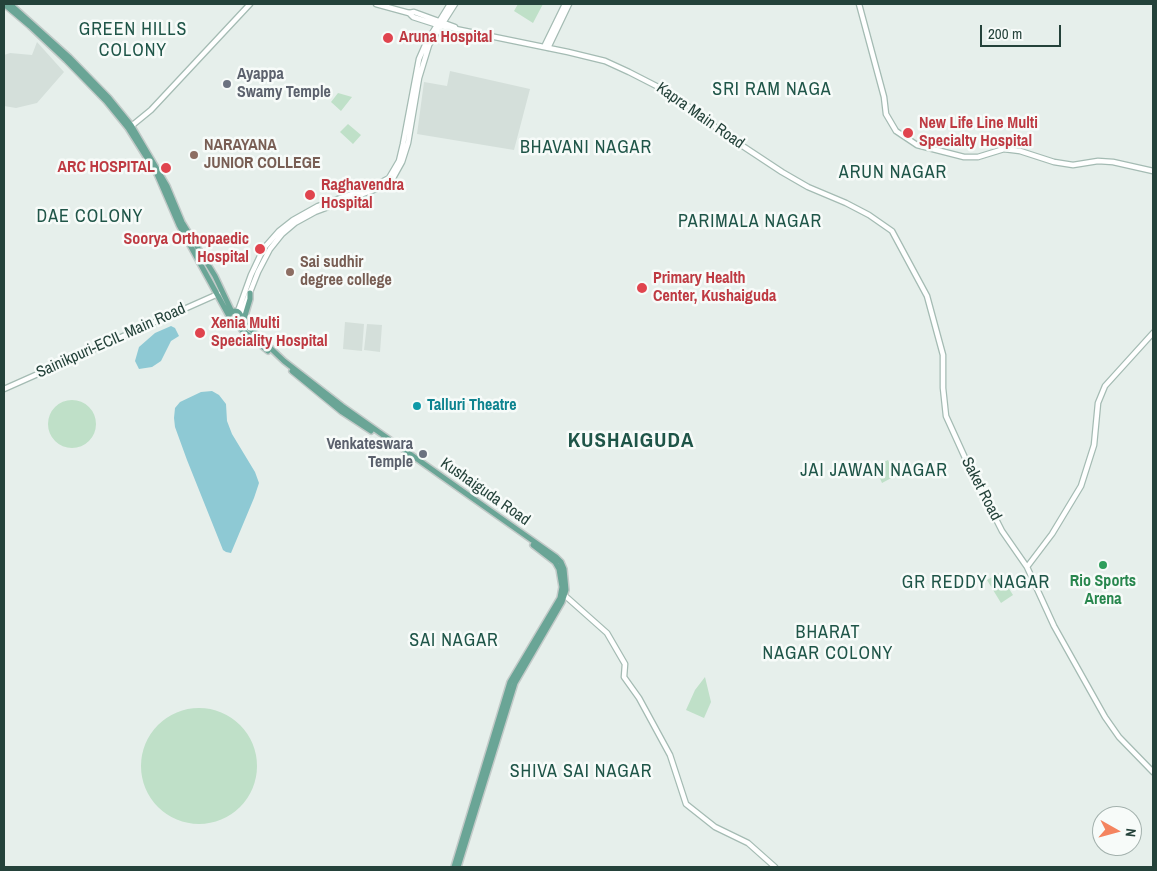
<!DOCTYPE html>
<html>
<head>
<meta charset="utf-8">
<style>
  body { margin:0 }
  #map { position:relative; width:1157px; height:871px; overflow:hidden; background:#e6efeb; font-family:"Archivo Narrow",sans-serif }
  canvas { display:block }
  .frame { position:absolute; inset:0; border:5px solid #24423a; pointer-events:none }
  .north { position:absolute; left:1092px; top:806px; width:50px; height:50px; box-sizing:border-box; background:#f7fbf9; border:1px solid #a3b1ad; border-radius:50%; rotate:97deg; font-size:14px; font-weight:700; line-height:20px; text-align:center; color:#24423a }
  .north::after { content:''; display:block; margin:auto; width:18px; height:22px; background:#f4845f; clip-path:polygon(50% 0,100% 100%,50% 72%,0 100%) }
  .scale { position:absolute; left:980px; top:25px; width:81px; height:22px; box-sizing:border-box; border:2px solid #24423a; border-top:0; padding-left:6px; font-size:15px; line-height:18px; white-space:nowrap; color:#24423a; -webkit-text-stroke:4px #f7fbf9; paint-order:stroke }
</style>
</head>
<body>
<div id="map">
<canvas width="1157" height="871"></canvas>
<div class="frame"></div>
<div class="north">N</div>
<div class="scale">200 m</div>
</div>
<script>
const c = document.querySelector('canvas').getContext('2d');
c.lineJoin = 'round';
function paint(path, color) {
  c.fillStyle = color;
  c.fill(path, 'evenodd');
}
function toPath(rows) {
  const path = new Path2D();
  for (const r of rows) {
    if (r.length === 3) {
      path.moveTo(r[0] + r[2], r[1]);
      path.arc(r[0], r[1], r[2], 0, 2 * Math.PI);
      continue;
    }
    path.moveTo(r[0], r[1]);
    for (let i = 2; i < r.length; i += 2) path.lineTo(r[i], r[i + 1]);
  }
  return path;
}
function stroke(path, color, width, dash) {
  c.strokeStyle = color;
  c.lineWidth = width;
  c.lineCap = dash ? 'butt' : 'round';
  c.setLineDash(dash || []);
  c.stroke(path);
}
function drawText(font, color, halo, rows, align = 'center') {
  c.font = font + ' "Archivo Narrow",sans-serif';
  c.lineWidth = 5;
  c.setLineDash([]);
  c.textBaseline = 'middle';
  c.strokeStyle = halo;
  c.fillStyle = color;
  for (const [text, x, y, turn = 0] of rows) {
    c.save();
    c.translate(x, y);
    c.rotate((+turn || 0) * Math.PI / 180);
    c.textAlign = isNaN(turn) ? turn : align;
    if (halo) c.strokeText(text, 0, 0);
    c.fillText(text, 0, 0);
    c.restore();
  }
}
paint(toPath([
  [37,42,64,72,37,103,16,108,4,106,4,55,10,53,32,55],
  [450,71,530,89,514,150,417,134,424,82,447,86],
  [345,322,364,324,362,351,343,349],
  [367,324,382,325,380,352,364,350]
]), '#d4dfda');
paint(toPath([
  [518,4,543,4,533,23,514,11],
  [338,93,352,97,341,111,331,102],
  [348,124,361,135,353,144,340,132],
  [72,424,24],
  [888,460,895,476,882,483,878,474,884,471,880,464],
  [999,573,1013,595,1001,603,987,580],
  [705,677,711,702,704,718,686,710,695,690],
  [199,766,58]
]), '#bfe0c8');
paint(toPath([
  [171,326,175,328,179,336,171,341,161,361,152,367,139,369,135,361,139,347,155,333],
  [212,391,219,395,226,404,227,421,232,434,255,472,259,483,254,498,231,553,226,552,223,550,187,460,175,427,174,418,175,408,180,402,201,392]
]), '#8ec9d4');
const secondary = toPath([
  [376,4,409,13,414,12,455,27],
  [859,4,884,97,886,114,896,131,917,145,964,157,978,157,1004,149,1020,151,1054,162,1073,165,1098,161,1113,162,1153,171],
  [409,13,413,17,441,26,568,52,605,61,629,72,672,94,726,135,782,172,808,187,846,203,869,215,892,231,927,296,943,355,943,388,946,416,966,460,1002,531,1027,567,1054,626,1105,717,1119,737,1153,772],
  [544,47,565,4],
  [548,48,569,4],
  [129,128,151,110,250,4],
  [238,311,251,275,260,256,264,248,279,231,293,220,318,206,374,186,389,178,399,161,403,144,419,59,426,43,450,4],
  [241,315,258,272,270,249,282,234,295,223,315,212,387,185,392,180,402,162,408,143,419,78,429,45,455,4],
  [4,389,218,294],
  [1027,567,1052,534,1081,486,1094,445,1098,403,1105,386,1153,333],
  [562,593,607,633,625,664,624,677,639,698,670,755,686,804,715,827,748,843,775,867]
]);
const primary = toPath([
  [4,4,30,26,66,60,106,101,128,128,157,174,179,225,229,316],
  [10,4,69,57,109,98,131,125,167,186,182,222,215,276,232,312],
  [235,317,6],
  [244,319,250,299,250,293],
  [241,320,284,361,342,406,556,557,561,562,564,569,566,590,562,602,515,683,458,867],
  [237,323,242,330,268,351],
  [292,371,342,412,371,431],
  [454,867,510,682,560,598,562,587,559,569,555,562,533,545]
]);
stroke(secondary, '#a4bbb3', 7);
stroke(primary, '#c2cac8', 8);
stroke(secondary, '#fff', 4.5);
stroke(primary, '#6aa596', 5);
for (const [x, y, r, color] of [
  [388,38,6,"#e0444e"],
  [227,84,5,"#6b7280"],
  [908,133,6,"#e0444e"],
  [194,155,5,"#8d6e63"],
  [166,168,6,"#e0444e"],
  [310,195,6,"#e0444e"],
  [260,249,6,"#e0444e"],
  [290,272,5,"#8d6e63"],
  [642,288,6,"#e0444e"],
  [200,333,6,"#e0444e"],
  [417,406,5,"#0f9aa8"],
  [423,454,5,"#6b7280"],
  [1103,565,5,"#2e9e5b"]
]) {
  const dot = new Path2D();
  dot.arc(x, y, r, 0, 2 * Math.PI);
  c.fillStyle = color;
  c.fill(dot);
  stroke(dot, '#f7fbf9', 2);
}
drawText('bold 16px', '#be3a42', '#f7fbf9', [
  ["Aruna Hospital",399,38],
  ["New Life Line Multi",919,124],
  ["Specialty Hospital",919,142],
  ["ARC HOSPITAL",155,168,"right"],
  ["Raghavendra",321,186],
  ["Hospital",321,204],
  ["Soorya Orthopaedic",249,240,"right"],
  ["Hospital",249,258,"right"],
  ["Primary Health",653,279],
  ["Center, Kushaiguda",653,297],
  ["Xenia Multi",211,324],
  ["Speciality Hospital",211,342]
], 'left');
drawText('bold 16px', '#5b616d', '#f7fbf9', [
  ["Ayappa",237,75],
  ["Swamy Temple",237,93],
  ["Venkateswara",413,445,"right"],
  ["Temple",413,463,"right"]
], 'left');
drawText('16px', '#24423a', '#f7fbf9', [
  ["Kapra Main Road",700,116,35],
  ["Sainikpuri-ECIL Main Road",111,341,-24],
  ["Saket Road",981,489,63],
  ["Kushaiguda Road",485,492,35]
]);
drawText('bold 16px', '#785e54', '#f7fbf9', [
  ["NARAYANA",204,146],
  ["JUNIOR COLLEGE",204,164],
  ["Sai sudhir",300,263],
  ["degree college",300,281]
], 'left');
drawText('bold 16px', '#0d838f', '#f7fbf9', [
  ["Talluri Theatre",427,406]
], 'left');
drawText('bold 16px', '#27864d', '#f7fbf9', [
  ["Rio Sports",1103,582],
  ["Arena",1103,600]
]);
c.letterSpacing = '1px';
drawText('18px', '#1f5548', '#f7fbf9', [
  ["GREEN HILLS",133,30],
  ["COLONY",133,51],
  ["SRI RAM NAGA",772,90],
  ["BHAVANI NAGAR",586,148],
  ["ARUN NAGAR",893,173],
  ["DAE COLONY",90,217],
  ["PARIMALA NAGAR",750,222],
  ["JAI JAWAN NAGAR",874,471],
  ["GR REDDY NAGAR",976,583],
  ["BHARAT",828,633],
  ["NAGAR COLONY",828,654],
  ["SAI NAGAR",454,641],
  ["SHIVA SAI NAGAR",581,772]
]);
c.letterSpacing = '0px';
c.letterSpacing = '1px';
drawText('bold 21px', '#1f5548', '#f7fbf9', [
  ["KUSHAIGUDA",631,441]
]);
c.letterSpacing = '0px';
</script>
</body>
</html>
